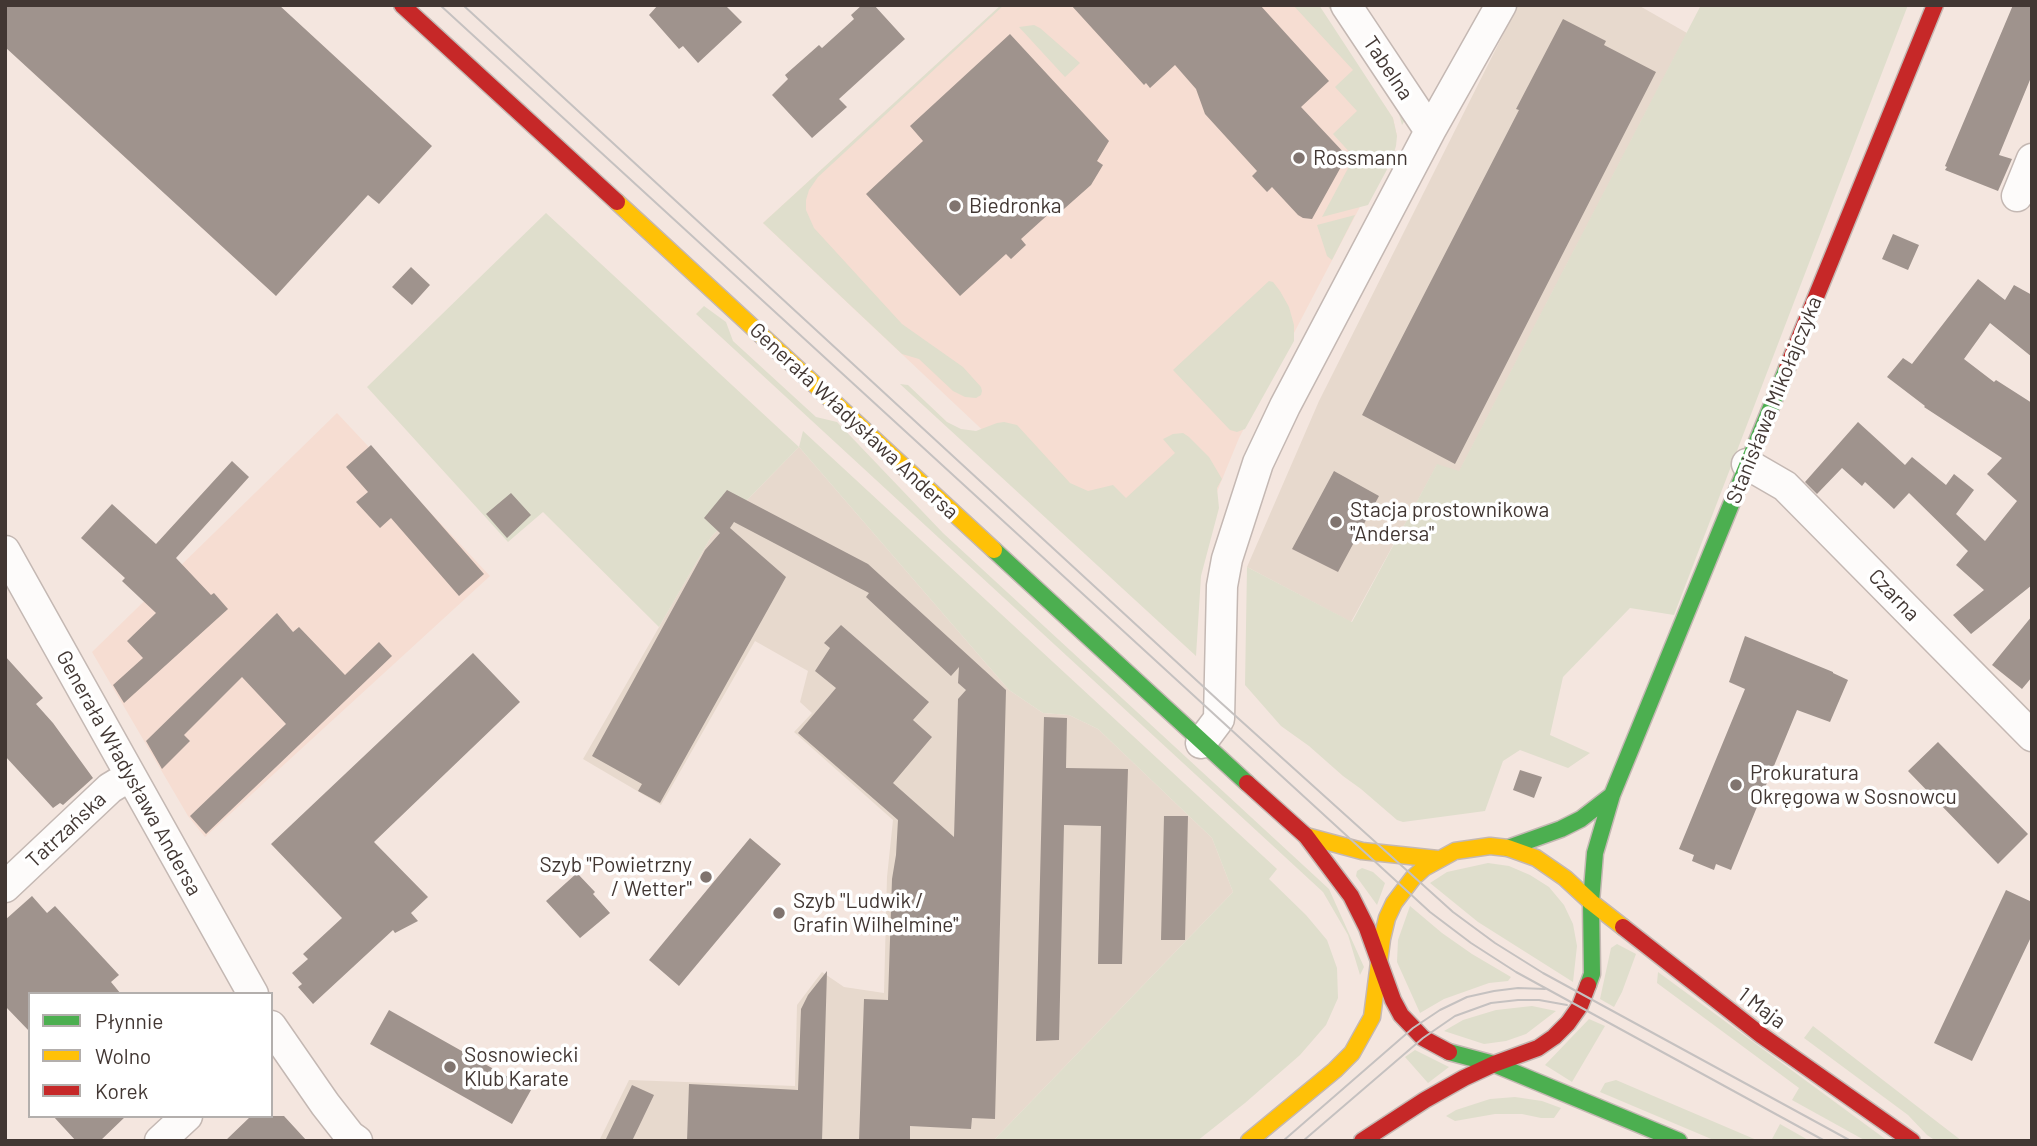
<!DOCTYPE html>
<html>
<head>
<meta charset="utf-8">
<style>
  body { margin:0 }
  #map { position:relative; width:2037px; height:1146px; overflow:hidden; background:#f4e6df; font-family:Barlow,sans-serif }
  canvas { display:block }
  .frame { position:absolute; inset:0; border:7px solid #423733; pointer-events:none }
  .legend { position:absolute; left:28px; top:992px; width:245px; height:126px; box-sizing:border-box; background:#fff; border:2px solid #b3afad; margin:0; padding:9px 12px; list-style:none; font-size:21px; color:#423733 }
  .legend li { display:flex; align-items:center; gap:14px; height:35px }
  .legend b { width:35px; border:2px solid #b3afad }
</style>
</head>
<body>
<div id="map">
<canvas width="2037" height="1146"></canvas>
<div class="frame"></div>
<ul class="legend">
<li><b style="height:9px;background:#4caf50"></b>Płynnie</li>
<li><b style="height:9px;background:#ffc107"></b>Wolno</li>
<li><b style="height:9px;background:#c62828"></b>Korek</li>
</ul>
</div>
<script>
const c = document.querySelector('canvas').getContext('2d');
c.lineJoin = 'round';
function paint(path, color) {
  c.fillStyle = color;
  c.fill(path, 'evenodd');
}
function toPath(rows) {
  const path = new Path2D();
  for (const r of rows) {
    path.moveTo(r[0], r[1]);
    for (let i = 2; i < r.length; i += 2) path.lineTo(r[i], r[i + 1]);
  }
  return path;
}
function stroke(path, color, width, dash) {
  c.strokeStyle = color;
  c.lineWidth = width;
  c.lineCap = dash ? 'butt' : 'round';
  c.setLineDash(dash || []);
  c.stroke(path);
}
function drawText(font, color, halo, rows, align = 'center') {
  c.font = font + ' Barlow,sans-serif';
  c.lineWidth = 7;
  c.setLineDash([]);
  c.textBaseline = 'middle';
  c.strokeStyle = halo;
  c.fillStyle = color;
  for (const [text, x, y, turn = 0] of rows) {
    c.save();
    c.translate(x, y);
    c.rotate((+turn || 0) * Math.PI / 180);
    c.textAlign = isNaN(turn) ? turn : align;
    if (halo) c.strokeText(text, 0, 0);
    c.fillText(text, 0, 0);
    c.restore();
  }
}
paint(toPath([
  [1001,5,1316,5,1393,118,1397,136,1239,438,1196,543,1180,625,993,440,763,223],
  [337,413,490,576,205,837,188,816,92,652]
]), '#f6ddd2');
paint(toPath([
  [1518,5,1638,5,1687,33,1459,472,1437,465,1351,622,1247,567,1319,401],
  [799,447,1009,690,1043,713,1069,715,1098,729,1212,838,1233,892,993,1141,599,1141,629,1080,795,1086,797,1005,822,972,844,987,884,993,887,877,893,820,794,732,812,713,800,702,808,671,755,641,661,805,583,759,711,537]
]), '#e7d9cd');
paint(toPath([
  [1001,5,1004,5,818,177,809,190,806,200,806,210,814,228,902,324,963,367,981,387,982,391,981,395,976,398,965,397,953,391,919,359,902,354,763,223],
  [1293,5,1319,5,1393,118,1397,136,1396,146,1391,162,1368,205,1322,217,1354,157,1333,134,1357,111,1335,87,1353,70],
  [1327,5,1332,5,1405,120,1402,125,1399,114],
  [1701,5,1908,5,1674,615,1630,608,1563,677,1550,735,1590,753,1568,768,1520,750,1503,761,1485,811,1403,822,1397,820,1361,789,1343,776,1309,746,1281,726,1245,685,1247,567,1352,622,1437,464,1459,471],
  [1034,25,1040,28,1080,63,1065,77,1019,27],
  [546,213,799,447,803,431,1277,869,1269,879,1306,915,1327,940,1337,968,1338,998,1326,1025,1300,1055,1245,1103,1197,1141,993,1141,1233,892,1212,838,1098,729,1069,715,1043,713,1009,690,799,447,711,537,659,627,543,512,508,542,367,387],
  [1355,215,1332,260,1327,256,1317,225],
  [1269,281,1273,282,1280,291,1289,307,1294,325,1294,341,1245,429,1237,432,1230,430,1173,370],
  [704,306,726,322,733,341,816,417,837,422,943,533,1329,889,1364,967,1360,975,1348,935,1323,892,696,314],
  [900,384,908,385,947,422,961,429,976,431,997,423,1004,422,1017,425,1070,483,1088,491,1113,485,1126,498,1175,453,1163,439,1173,434,1183,433,1189,437,1209,457,1222,479,1217,488,1219,508,1201,576,1196,656],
  [1488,863,1509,866,1530,875,1549,887,1564,905,1573,924,1577,946,1573,982,1478,922,1430,883,1447,872],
  [1362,868,1373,872,1385,883,1377,905,1356,876,1357,871],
  [1410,906,1442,933,1472,954,1511,977,1508,981,1489,983,1444,999,1420,1013,1397,962,1398,940],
  [1617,944,1636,954,1622,992,1614,1007,1600,999,1611,948],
  [1658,972,1888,1141,1866,1141,1792,1100,1799,1088,1657,983],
  [1532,1006,1556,1011,1526,1034,1506,1041,1484,1044,1444,1031,1463,1020,1496,1010],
  [1589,1019,1605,1026,1572,1082,1545,1065],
  [1813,1026,1962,1141,1936,1141,1927,1135,1908,1115,1804,1038],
  [1415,1050,1449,1067,1428,1083,1405,1057],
  [1616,1080,1759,1141,1716,1141,1600,1092,1605,1083],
  [1515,1097,1542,1101,1561,1108,1554,1118,1541,1118,1522,1114,1495,1114,1455,1121,1446,1116,1456,1110,1490,1099],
  [1780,1124,1810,1141,1771,1141]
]), '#dfdecc');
paint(toPath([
  [5,5,279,5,432,146,379,204,368,195,276,296,5,47],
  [658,5,725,5,742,22,698,63,683,46,679,49,649,15],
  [862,5,874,5,905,39,839,99,847,107,812,138,772,95,788,79,785,75,819,45,822,48,854,19,851,15],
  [1071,5,1260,5,1329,81,1301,107,1347,156,1312,219,1303,218,1298,215,1272,187,1267,192,1252,176,1257,171,1205,114,1196,89,1175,65,1150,88,1146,83,1144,85],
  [2013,5,2032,5,2032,75,1999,155,2012,159,1998,191,1945,170,1947,167,1945,166],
  [1563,19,1606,41,1604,45,1656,72,1455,464,1362,415,1519,110,1516,109],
  [1010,34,1109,141,1097,161,1103,165,1091,185,1056,216,1052,211,1021,239,1026,245,1011,259,1006,254,960,296,866,194,923,141,910,126],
  [1893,234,1919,245,1908,270,1882,259],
  [411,267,430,285,412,305,392,287],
  [1978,279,2005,300,2014,285,2032,295,2032,357,1990,323,1964,359,1994,382,1996,380,2032,403,2032,585,1971,634,1953,615,1984,590,1956,565,1968,551,1909,493,1894,509,1865,482,1862,486,1842,468,1817,494,1805,482,1858,422,1905,465,1912,457,1946,485,1954,474,1974,490,1956,514,1985,541,2017,501,1987,474,2002,458,1924,407,1925,406,1887,377,1903,358,1912,364],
  [371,445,484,574,459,596,391,518,380,528,356,502,368,492,346,467],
  [232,461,249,477,176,558,211,595,214,593,228,609,124,703,113,685,143,658,127,641,156,613,122,581,125,578,81,538,112,504,156,544],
  [1334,471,1379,496,1338,572,1292,549],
  [727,490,868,564,1006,690,995,1119,972,1118,971,1129,910,1126,910,1141,859,1141,864,999,888,1000,892,879,896,855,898,820,798,733,836,688,815,671,830,648,824,643,841,625,929,702,913,720,932,737,893,783,954,837,958,699,966,690,958,683,959,667,951,676,866,597,869,593,734,522,730,528,786,577,660,803,638,791,642,784,592,756,705,550,720,533,704,518],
  [511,493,531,515,507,538,486,514],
  [277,613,293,632,299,627,345,675,379,642,392,656,206,834,190,816,286,724,242,677,184,735,190,741,162,769,146,741],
  [2032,616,2032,677,2022,689,1992,665],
  [1745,636,1833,672,1833,673,1848,680,1830,722,1797,710,1731,870,1716,864,1714,870,1692,861,1694,855,1679,849,1745,689,1729,682],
  [473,653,520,702,374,842,428,897,411,913,418,921,395,933,393,930,313,1004,298,987,302,984,292,973,308,959,303,954,342,918,271,844],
  [5,656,43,698,36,704,53,723,93,778,63,805,60,803,53,808,5,756],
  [1044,717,1067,718,1066,768,1128,769,1122,964,1098,964,1101,826,1064,825,1059,1040,1036,1041],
  [1938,742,2028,834,1998,864,1908,771],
  [1520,770,1542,777,1534,798,1513,790],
  [1164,816,1188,816,1185,940,1161,940],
  [750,838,781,864,679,986,649,960],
  [577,873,595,892,593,894,610,913,580,938,546,901],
  [2006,890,2032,902,2032,935,1972,1061,1934,1043],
  [32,896,47,913,55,906,119,975,111,982,121,994,30,994,30,1032,5,1006,5,920],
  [827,971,822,1141,687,1141,689,1084,798,1090,801,1009,808,995],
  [389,1010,531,1090,512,1124,370,1044],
  [632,1085,654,1095,632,1141,605,1141],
  [53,1116,126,1116,100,1141,76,1141],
  [251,1116,284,1116,307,1141,225,1141]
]), '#9f938d');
const street = toPath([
  [1346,5,1430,131],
  [2017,196,2032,159],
  [1747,464,1785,486,2032,736],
  [5,551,253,994],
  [1201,743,1219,719,1222,586,1227,559,1258,463,1285,406,1430,131,1501,5],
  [5,887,110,788,130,776],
  [271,1026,325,1104,350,1136,357,1141],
  [160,1141,187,1116]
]);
const fast = toPath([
  [994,550,1247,783],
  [1508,848,1561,829,1581,819,1612,795],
  [1588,985,1592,974,1591,902,1595,853,1612,795,1787,368],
  [1449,1052,1494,1064,1679,1141]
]);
const slow = toPath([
  [617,202,994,550],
  [1306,836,1362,851,1438,859],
  [1249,1141,1335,1070,1352,1053,1372,1017,1382,939,1387,918,1394,903,1413,878,1424,868,1455,851,1490,846,1508,848,1536,858,1565,878,1591,902,1623,927]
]);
const jam = toPath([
  [402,5,617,202],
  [1787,368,1935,5],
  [1247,783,1306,836,1351,896,1367,928,1393,1000,1401,1015,1423,1038,1449,1052],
  [1623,927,1761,1035,1912,1141],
  [1362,1141,1425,1100,1464,1078,1494,1064,1538,1048,1554,1037,1568,1023,1580,1006,1588,985]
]);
stroke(street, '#c4b8b3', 33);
stroke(fast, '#c4b8b3', 19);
stroke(slow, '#c4b8b3', 19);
stroke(jam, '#c4b8b3', 19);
stroke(street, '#fdfbfa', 30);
stroke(fast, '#4caf50', 16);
stroke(slow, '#ffc107', 16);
stroke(jam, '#c62828', 16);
stroke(toPath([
  [440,5,1430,912,1471,943,1516,972,1825,1141],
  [463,5,1219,701,1453,912,1495,943,1543,973,1851,1141],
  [1283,1141,1413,1028,1440,1010,1467,997,1494,991,1518,988,1545,989],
  [1303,1141,1423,1038,1455,1016,1491,1003,1518,1000,1539,1000,1567,1005]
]), '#c5c1c0', 2);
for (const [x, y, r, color] of [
  [1299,158,7,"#80746f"],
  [955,206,7,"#80746f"],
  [1336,522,7,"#80746f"],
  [1736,785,7,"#80746f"],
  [706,877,7,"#80746f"],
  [779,913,7,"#80746f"],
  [450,1067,7,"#80746f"]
]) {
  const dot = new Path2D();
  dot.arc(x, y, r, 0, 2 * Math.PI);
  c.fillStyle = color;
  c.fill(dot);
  stroke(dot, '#fff', 2.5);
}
drawText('21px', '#423733', '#fff', [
  ["Tabelna",1388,68,56],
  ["Stanisława Mikołajczyka",1774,400,-68],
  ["Generała Władysława Andersa",854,421,43],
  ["Czarna",1894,595,46],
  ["Generała Władysława Andersa",129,773,61],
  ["Tatrzańska",66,830,-43],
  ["1 Maja",1762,1008,37]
]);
drawText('21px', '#423733', '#fff', [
  ["Rossmann",1313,158],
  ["Biedronka",969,206],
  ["Stacja prostownikowa",1350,510],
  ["\"Andersa\"",1350,534],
  ["Prokuratura",1750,773],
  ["Okręgowa w Sosnowcu",1750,797],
  ["Szyb \"Powietrzny",692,865,"right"],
  ["/ Wetter\"",692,889,"right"],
  ["Szyb \"Ludwik /",793,901],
  ["Grafin Wilhelmine\"",793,925],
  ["Sosnowiecki",464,1055],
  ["Klub Karate",464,1079]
], 'left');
</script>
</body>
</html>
